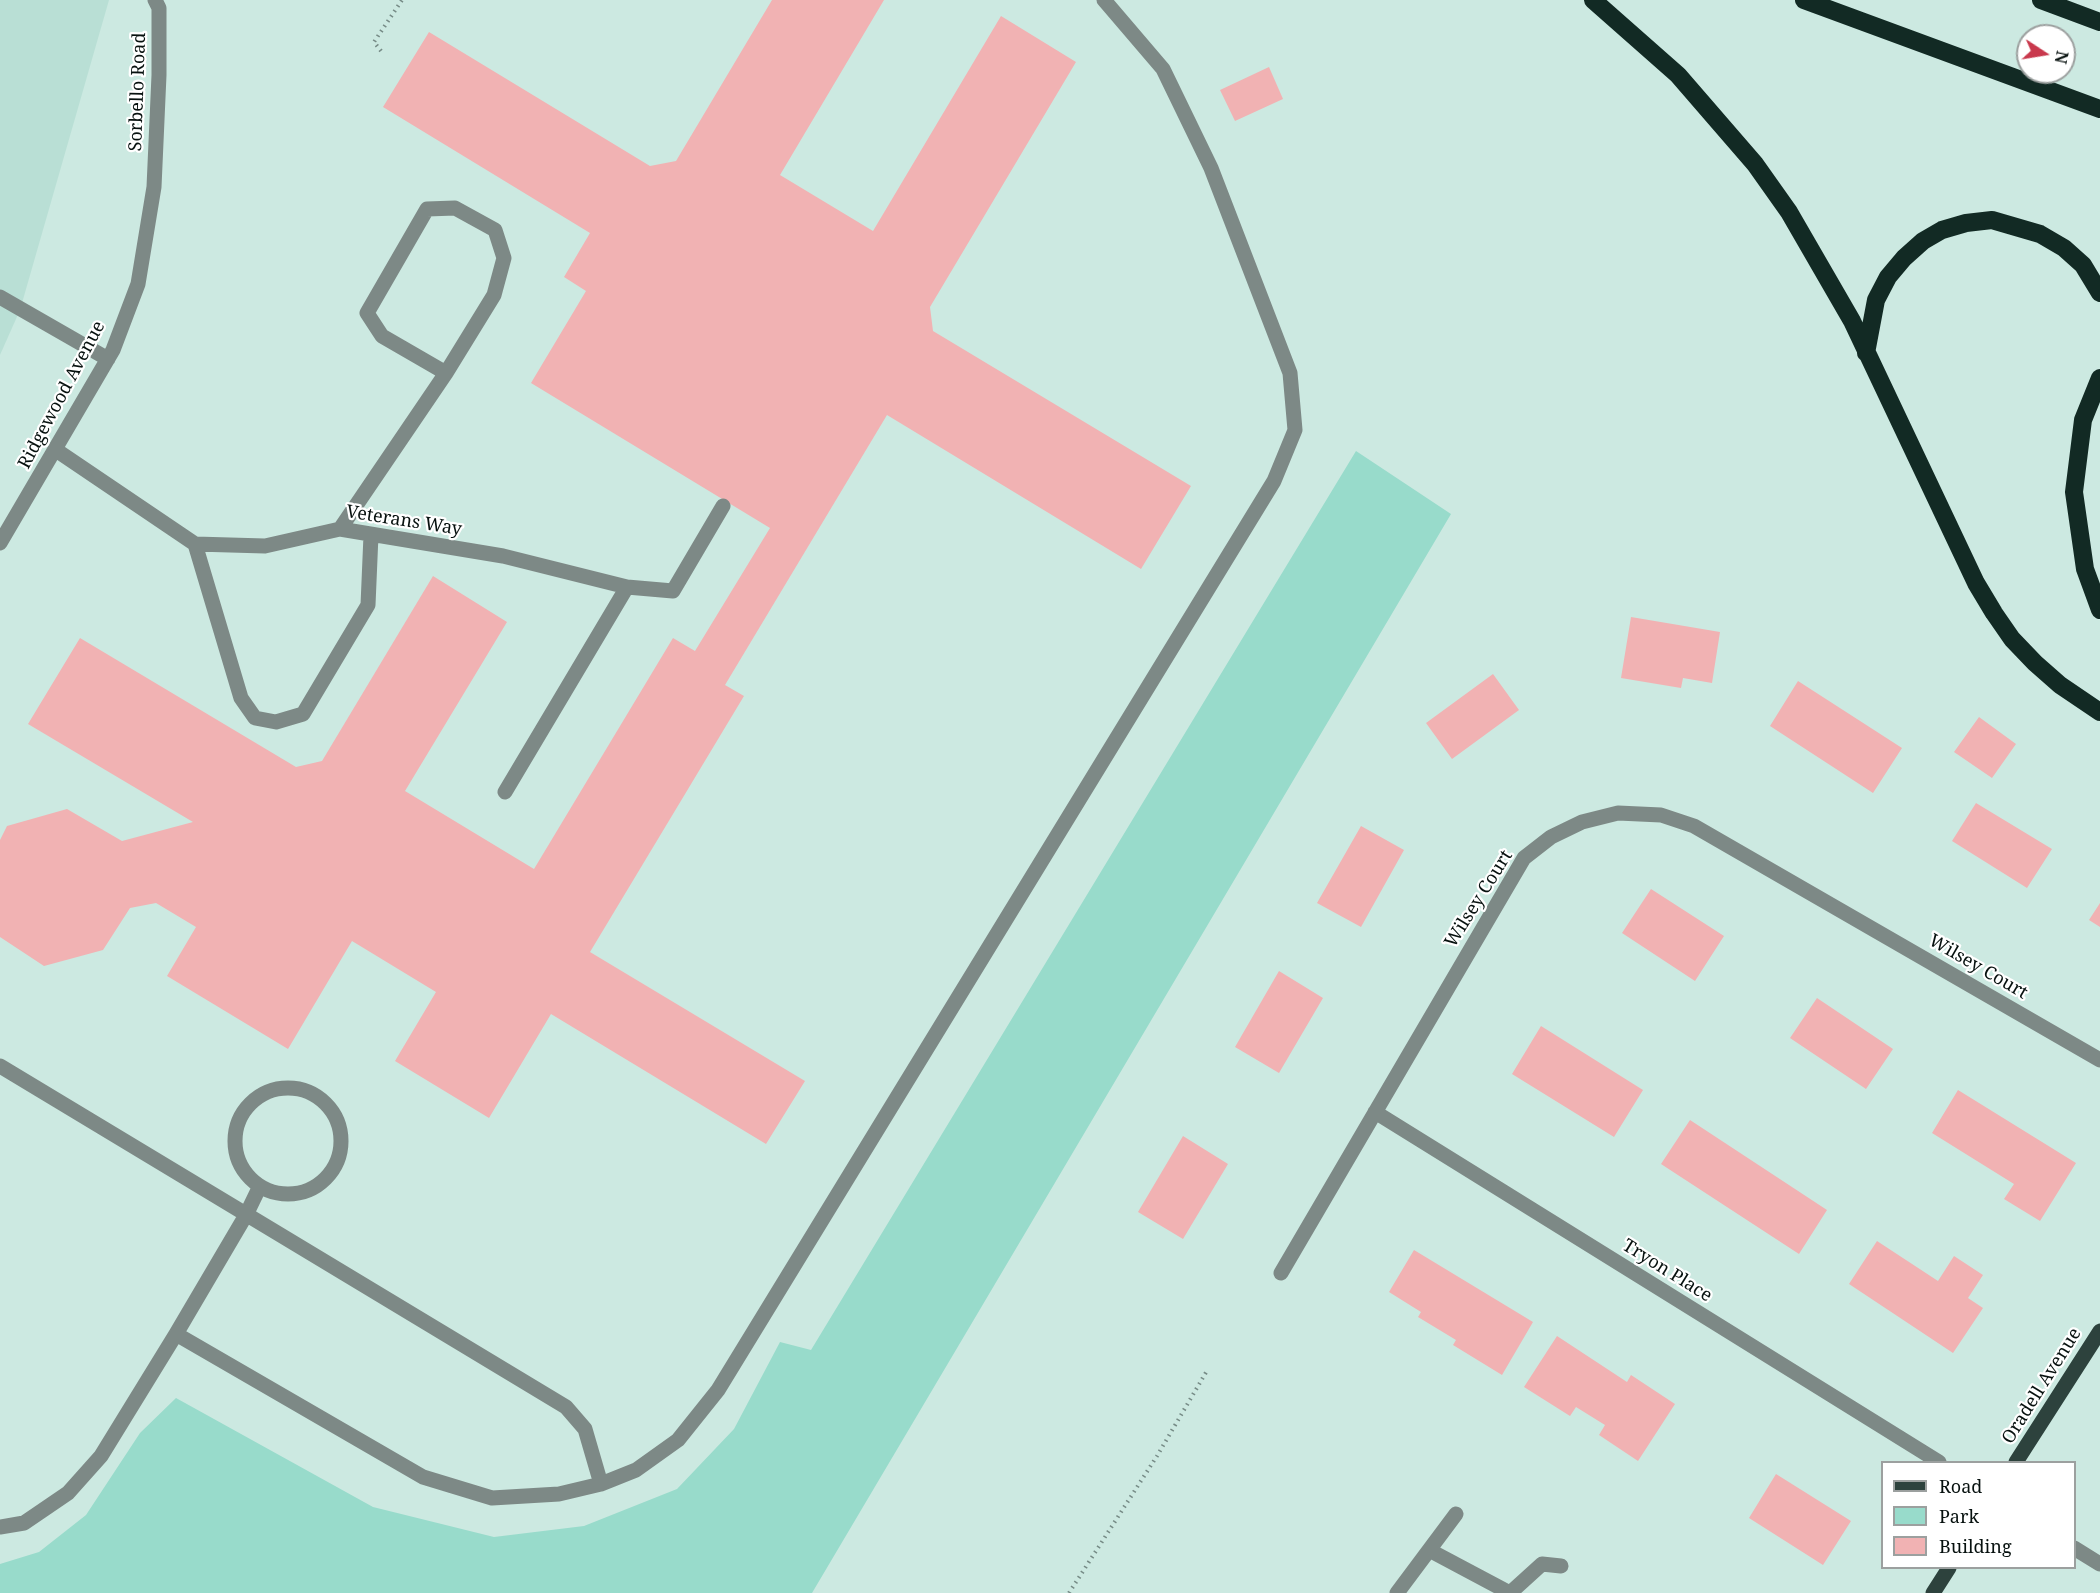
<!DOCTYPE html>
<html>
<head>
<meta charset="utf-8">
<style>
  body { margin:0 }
  #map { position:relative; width:2100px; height:1593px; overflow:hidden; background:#cce9e1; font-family:"Noto Serif",serif }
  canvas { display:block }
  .legend { position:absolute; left:1881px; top:1461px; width:195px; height:108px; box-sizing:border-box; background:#fff; border:2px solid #9ca09f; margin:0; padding:8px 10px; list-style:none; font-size:18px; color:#07110f }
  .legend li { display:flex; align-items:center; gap:12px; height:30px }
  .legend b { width:30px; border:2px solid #9ca09f }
  .north { position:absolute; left:2016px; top:24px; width:60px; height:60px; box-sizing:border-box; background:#fff; border:2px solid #9ca09f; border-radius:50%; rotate:102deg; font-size:16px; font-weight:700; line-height:24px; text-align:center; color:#07110f }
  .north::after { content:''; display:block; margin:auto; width:21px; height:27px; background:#c9394d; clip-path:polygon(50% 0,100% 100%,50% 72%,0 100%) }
</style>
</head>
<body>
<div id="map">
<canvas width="2100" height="1593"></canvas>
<ul class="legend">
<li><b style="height:8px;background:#2d423d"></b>Road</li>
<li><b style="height:16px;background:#98dbcb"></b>Park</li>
<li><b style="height:16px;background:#f1b2b3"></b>Building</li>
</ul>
<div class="north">N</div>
</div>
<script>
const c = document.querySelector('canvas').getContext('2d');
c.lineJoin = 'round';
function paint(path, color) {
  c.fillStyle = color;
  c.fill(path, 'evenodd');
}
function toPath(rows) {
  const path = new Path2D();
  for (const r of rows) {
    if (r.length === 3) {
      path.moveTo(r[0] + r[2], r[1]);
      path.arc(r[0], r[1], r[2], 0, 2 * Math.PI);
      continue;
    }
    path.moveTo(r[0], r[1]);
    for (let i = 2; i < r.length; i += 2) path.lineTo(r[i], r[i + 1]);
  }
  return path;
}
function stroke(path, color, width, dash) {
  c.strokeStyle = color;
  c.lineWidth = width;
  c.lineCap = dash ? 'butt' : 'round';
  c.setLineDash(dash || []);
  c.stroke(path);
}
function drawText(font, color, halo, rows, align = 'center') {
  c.font = font + ' "Noto Serif",serif';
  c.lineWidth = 4.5;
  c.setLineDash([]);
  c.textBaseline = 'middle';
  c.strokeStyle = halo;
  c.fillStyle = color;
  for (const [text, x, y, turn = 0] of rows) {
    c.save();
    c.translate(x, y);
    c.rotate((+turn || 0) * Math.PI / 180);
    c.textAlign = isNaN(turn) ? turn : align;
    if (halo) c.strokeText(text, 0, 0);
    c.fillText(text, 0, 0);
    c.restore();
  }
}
paint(toPath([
  [0,0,109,0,20,310,0,355]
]), '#b9dfd5');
paint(toPath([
  [1356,451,1451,514,812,1593,0,1593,0,1564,39,1552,86,1515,140,1433,176,1398,373,1507,494,1537,584,1526,677,1489,734,1429,780,1342,811,1350]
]), '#98dbcb');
paint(toPath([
  [772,0,884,0,780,175,873,231,1001,16,1076,62,930,307,933,331,1191,486,1141,569,887,415,725,685,744,696,590,952,805,1081,766,1144,551,1014,489,1118,395,1061,436,992,352,941,288,1049,167,976,196,927,156,903,130,908,103,950,44,966,0,937,0,840,7,826,67,809,122,841,193,822,28,724,80,638,296,767,322,761,433,576,507,622,405,791,534,869,673,638,695,651,770,528,531,383,586,291,564,277,590,233,383,107,429,32,650,166,676,161],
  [1269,67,1283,99,1235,121,1220,90],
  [1631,617,1720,632,1712,683,1683,678,1681,688,1621,678],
  [1493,674,1519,710,1452,759,1426,723],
  [1798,681,1902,748,1873,793,1770,726],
  [1979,717,2016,744,1992,778,1954,752],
  [1976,803,2052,849,2027,888,1952,841],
  [1361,826,1404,850,1361,927,1317,903],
  [1651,889,1724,936,1695,981,1622,933],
  [2100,903,2100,927,2089,920],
  [1279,971,1323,998,1279,1073,1235,1047],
  [1817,998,1893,1049,1866,1089,1790,1038],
  [1541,1026,1643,1090,1614,1137,1512,1074],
  [1958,1090,2076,1163,2040,1221,2004,1199,2014,1184,1932,1133],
  [1690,1120,1827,1210,1799,1254,1661,1164],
  [1183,1136,1228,1164,1183,1239,1138,1212],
  [1877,1241,1938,1281,1954,1256,1983,1275,1968,1298,1983,1308,1953,1353,1849,1284],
  [1414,1250,1533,1322,1502,1375,1453,1345,1456,1340,1418,1317,1421,1312,1389,1292],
  [1557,1336,1627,1382,1631,1375,1675,1404,1638,1461,1599,1435,1605,1425,1576,1407,1570,1416,1524,1387],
  [1776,1474,1851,1521,1823,1565,1749,1518]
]), '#f1b2b3');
stroke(toPath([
  [381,51,374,42,402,0],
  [1069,1593,1157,1456,1208,1369]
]), '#768b86', 4, [1.5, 4.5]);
stroke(toPath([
  [0,297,108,359],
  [56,450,195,544,265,546,340,529,503,556,627,587,673,591,723,506],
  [340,529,446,373,494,295,504,258,495,230,455,208,427,209,367,313,382,336,446,373],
  [0,543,113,350,138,284,154,187,159,75,159,8,155,0],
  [195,544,241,698,255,718,276,722,303,714,368,605,371,535],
  [505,792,627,587],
  [0,1066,566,1407,585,1429,601,1484],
  [288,1141,53],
  [1375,1112,1939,1462],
  [1281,1273,1524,858,1551,837,1582,822,1618,813,1661,815,1694,826,2100,1060],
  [176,1334,423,1477,492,1498,559,1494,601,1484,636,1470,678,1440,718,1390,1274,481,1295,430,1290,373,1211,168,1163,69,1104,0],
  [0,1527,24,1523,68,1493,101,1456,176,1334,246,1215,260,1186],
  [2074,1548,2100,1564],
  [1429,1550,1510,1593,1542,1564,1561,1566],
  [1397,1593,1456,1514]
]), '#7d8986', 15);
stroke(toPath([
  [2016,1462,2100,1331],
  [1933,1593,1949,1568]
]), '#2d423d', 15);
stroke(toPath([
  [1593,0,1678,75,1755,164,1789,212,1852,321,1976,583,1994,613,2012,639,2035,663,2060,685,2100,712],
  [1804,0,2100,109],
  [2041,0,2100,22],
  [1866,353,1876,300,1888,277,1904,258,1923,241,1942,230,1966,223,1992,220,2040,234,2064,248,2083,265,2100,293],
  [2100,378,2083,420,2074,492,2085,569,2100,610]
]), '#122a24', 18);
drawText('18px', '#07110f', '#fff', [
  ["Sorbello Road",138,92,-88],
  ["Ridgewood Avenue",62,395,-62],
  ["Veterans Way",404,521,9],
  ["Wilsey Court",1479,899,-58],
  ["Wilsey Court",1978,967,30],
  ["Tryon Place",1667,1271,32],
  ["Oradell Avenue",2042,1386,-58]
]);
</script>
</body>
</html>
